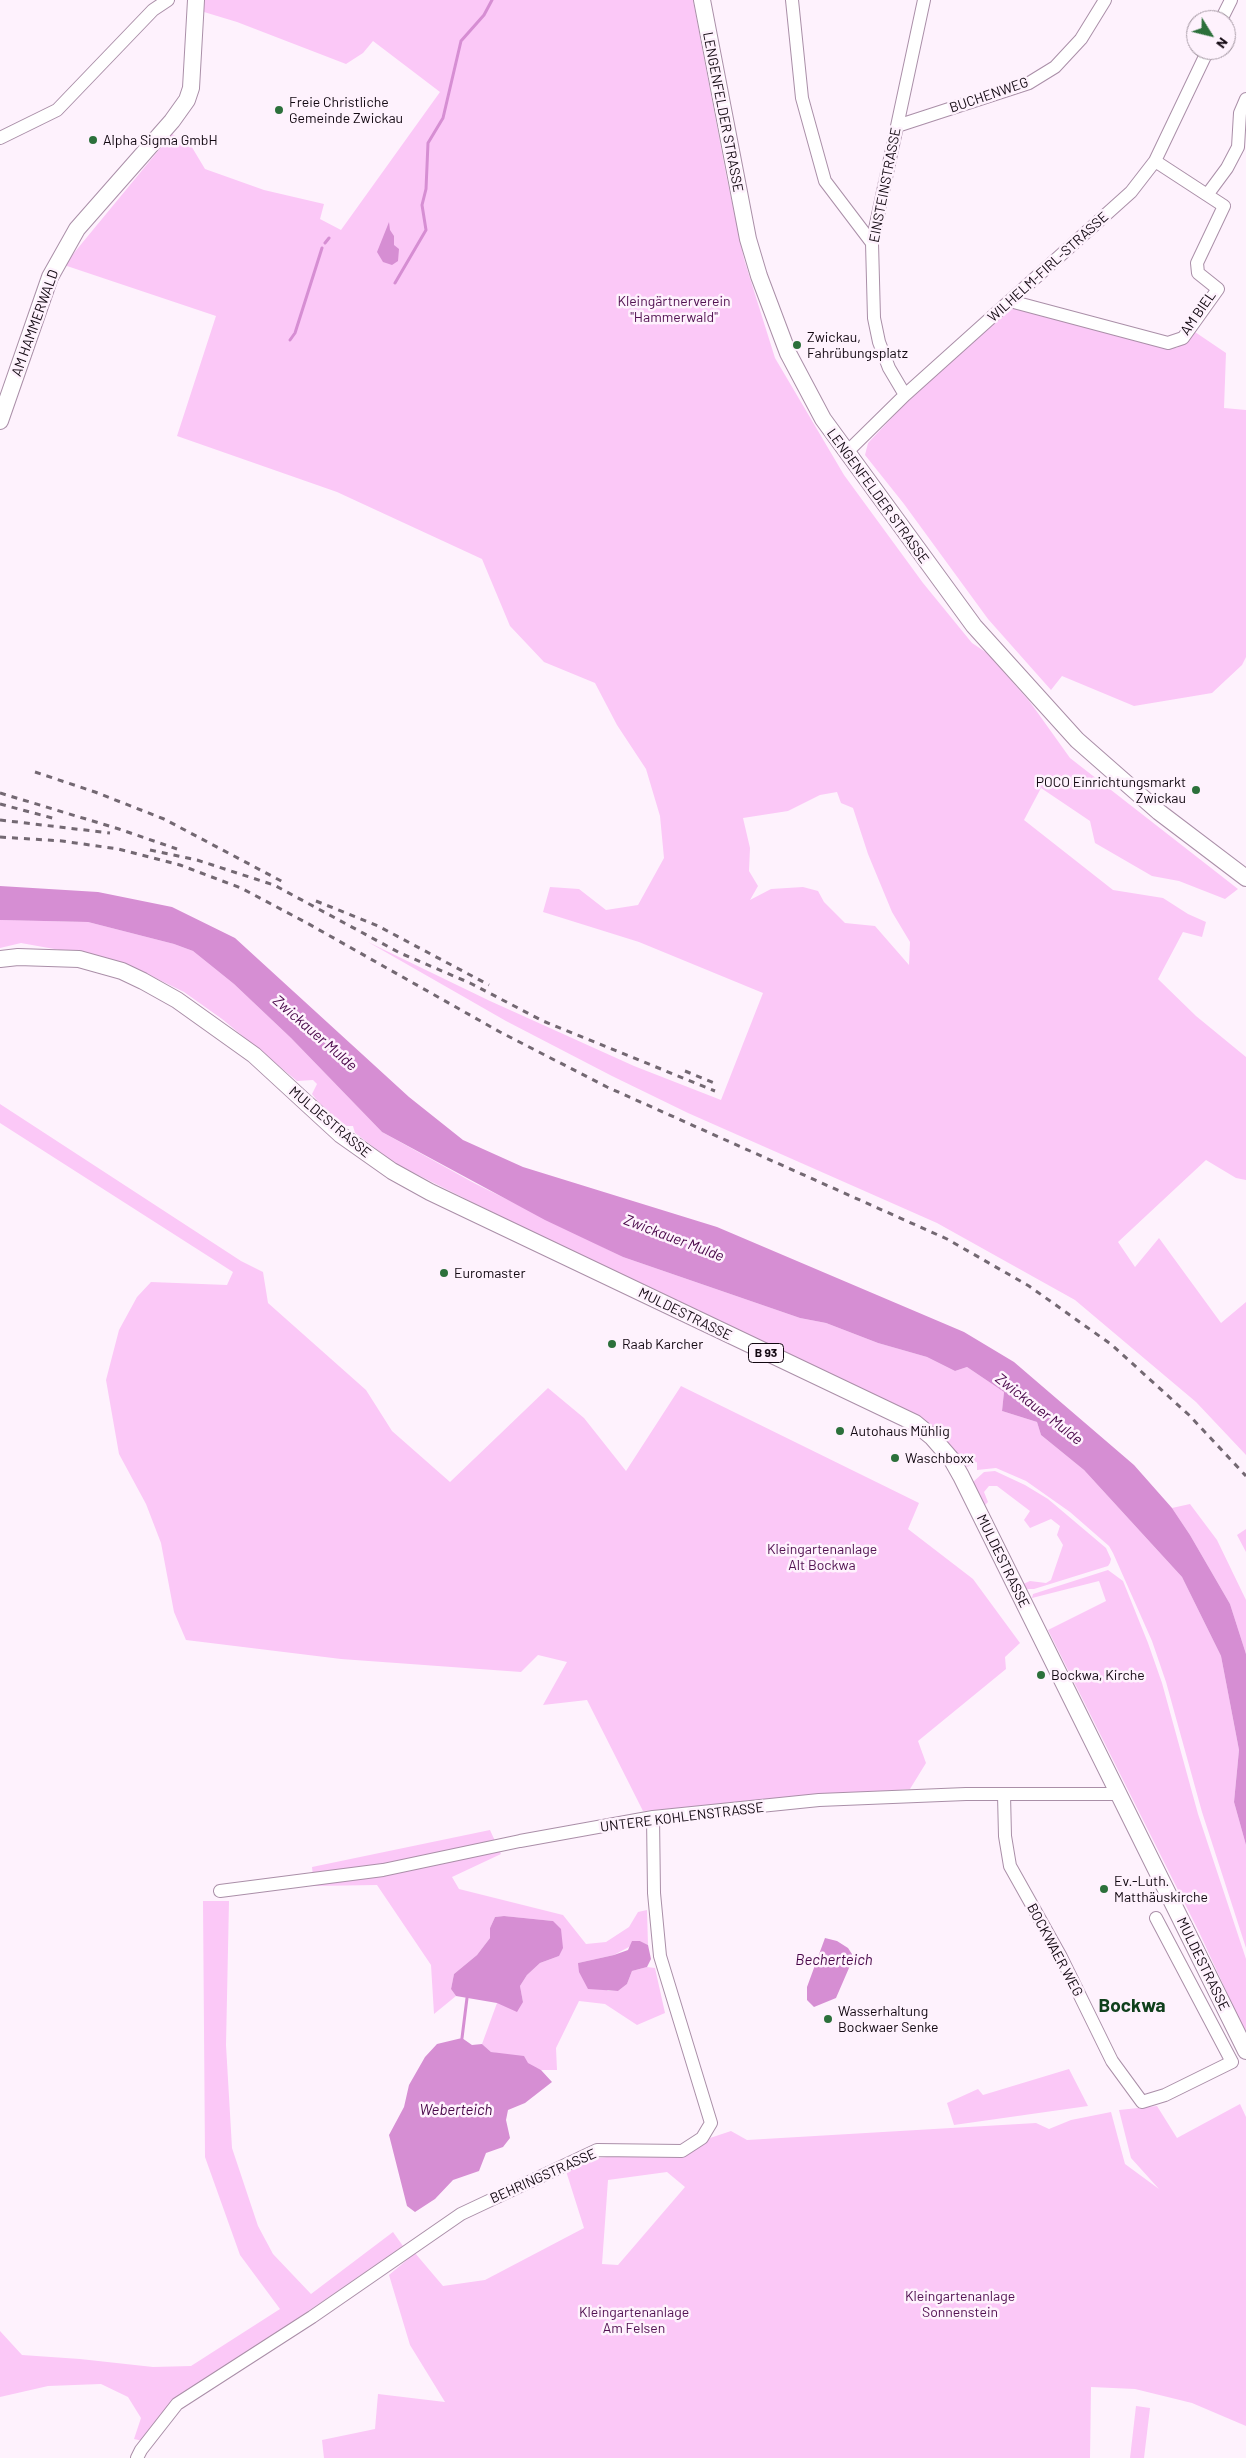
<!DOCTYPE html>
<html>
<head>
<meta charset="utf-8">
<style>
  body { margin:0 }
  #map { position:relative; width:1246px; height:2458px; overflow:hidden; background:#fef2fd; font-family:Barlow,sans-serif }
  canvas { display:block }
  .north { position:absolute; left:1186px; top:10px; width:50px; height:50px; box-sizing:border-box; background:#fef2fd; border:1px solid #a0949f; border-radius:50%; rotate:126deg; font-size:14px; font-weight:700; line-height:20px; text-align:center; color:#120811 }
  .north::after { content:''; display:block; margin:auto; width:18px; height:22px; background:#2c703b; clip-path:polygon(50% 0,100% 100%,50% 72%,0 100%) }
</style>
</head>
<body>
<div id="map">
<canvas width="1246" height="2458"></canvas>
<div class="north">N</div>
</div>
<script>
const c = document.querySelector('canvas').getContext('2d');
c.lineJoin = 'round';
function paint(path, color) {
  c.fillStyle = color;
  c.fill(path, 'evenodd');
}
function toPath(rows) {
  const path = new Path2D();
  for (const r of rows) {
    path.moveTo(r[0], r[1]);
    for (let i = 2; i < r.length; i += 2) path.lineTo(r[i], r[i + 1]);
  }
  return path;
}
function stroke(path, color, width, dash) {
  c.strokeStyle = color;
  c.lineWidth = width;
  c.lineCap = dash ? 'butt' : 'round';
  c.setLineDash(dash || []);
  c.stroke(path);
}
function drawText(font, color, halo, rows, align = 'center') {
  c.font = font + ' Barlow,sans-serif';
  c.lineWidth = 5;
  c.setLineDash([]);
  c.textBaseline = 'middle';
  c.strokeStyle = halo;
  c.fillStyle = color;
  for (const [text, x, y, turn = 0] of rows) {
    c.save();
    c.translate(x, y);
    c.rotate((+turn || 0) * Math.PI / 180);
    c.textAlign = isNaN(turn) ? turn : align;
    if (halo) c.strokeText(text, 0, 0);
    c.fillText(text, 0, 0);
    c.restore();
  }
}
paint(toPath([
  [204,0,693,0,726,174,744,259,775,358,844,475,923,583,972,643,987,653,1030,702,1070,758,1238,889,1225,899,1179,881,1152,876,1095,843,1090,821,1041,788,1024,820,1113,890,1163,898,1188,914,1206,922,1202,937,1183,932,1158,979,1196,1016,1246,1057,1246,1180,1236,1178,1206,1160,1118,1242,1135,1267,1159,1238,1221,1323,1246,1302,1246,1455,1196,1402,1075,1300,937,1223,688,1113,612,1076,506,1021,368,942,490,1001,634,1066,721,1100,763,993,639,942,543,912,550,887,579,889,606,910,638,905,664,858,660,816,646,769,617,725,595,683,544,662,510,626,482,559,337,492,177,436,216,316,64,265,172,134,190,144,205,169,264,190,324,204,320,219,341,230,440,92,373,41,363,53,346,64,237,22,204,12],
  [837,792,841,803,853,808,868,854,892,912,910,942,909,965,875,926,845,923,824,902,818,891,803,887,771,889,750,900,758,886,749,871,750,848,743,818,788,811,820,795],
  [1012,306,1162,347,1177,348,1188,335,1195,332,1226,353,1224,408,1246,410,1246,657,1242,665,1212,693,1134,706,1062,676,1051,690,988,619,904,504,865,455,868,443,903,406],
  [0,920,88,922,174,944,193,951,234,984,291,1038,382,1132,474,1183,623,1257,800,1318,826,1323,878,1343,927,1357,955,1371,967,1367,1004,1392,1002,1411,1037,1422,1041,1435,1084,1470,1182,1577,1221,1656,1239,1750,1234,1802,1246,1845,1246,1948,1202,1812,1166,1682,1152,1641,1113,1553,1109,1546,1070,1512,1026,1481,996,1468,977,1470,977,1462,967,1467,952,1455,935,1434,396,1164,355,1133,353,1126,344,1126,322,1107,312,1094,317,1084,313,1080,297,1081,222,1019,184,992,125,963,104,958,21,943,0,948],
  [0,1104,241,1261,263,1272,268,1303,366,1390,392,1431,450,1482,548,1388,584,1418,626,1471,681,1386,919,1503,908,1529,973,1579,1020,1643,1005,1657,1006,1669,918,1741,926,1763,910,1789,643,1811,587,1700,543,1705,567,1662,538,1655,521,1672,341,1659,186,1640,174,1612,161,1543,146,1504,119,1454,106,1380,119,1330,137,1297,151,1282,227,1285,233,1272,0,1123],
  [995,1471,1025,1485,1048,1499,1106,1548,1111,1559,1110,1563,1108,1566,1034,1589,1025,1589,1023,1584,1030,1581,1046,1583,1051,1580,1063,1545,1057,1535,1060,1526,1051,1519,1030,1528,1024,1520,1030,1511,997,1486,989,1486,984,1492,988,1502,984,1506,973,1482,984,1472],
  [1190,1504,1217,1540,1246,1600,1246,1654,1230,1604,1190,1535,1172,1508],
  [1246,1529,1246,1552,1237,1535],
  [1108,1570,1123,1581,1148,1643,1162,1683,1198,1814,1246,1959,1246,2034,1199,1932,1048,1630,1106,1601,1099,1581,1032,1598,1033,1594],
  [490,1830,501,1854,452,1877,459,1889,563,1915,586,1944,606,1942,629,1927,638,1912,647,1910,648,1945,640,1941,614,1955,578,1963,608,1991,618,1991,627,1984,632,1971,647,1967,655,1968,665,2013,637,2025,605,2004,579,2001,556,2048,557,2070,541,2070,505,2055,491,2052,482,2044,497,2003,523,2002,520,1986,527,1975,540,1963,559,1956,553,1921,504,1916,495,1917,490,1928,490,1938,477,1955,454,1974,451,1989,456,1996,434,2014,431,1965,377,1885,314,1886,312,1867],
  [203,1901,229,1901,226,2045,232,2148,258,2226,273,2254,311,2294,393,2232,403,2246,288,2325,179,2395,143,2441,134,2439,141,2418,128,2397,101,2384,48,2386,0,2397,0,2331,22,2355,80,2359,153,2367,191,2366,280,2309,240,2255,205,2157],
  [1069,2069,1088,2106,954,2125,947,2103,978,2089,983,2095],
  [1240,2104,1246,2117,1246,2426,1192,2403,1135,2389,1091,2387,1090,2458,324,2458,322,2440,375,2429,378,2394,445,2402,410,2345,389,2275,415,2253,443,2286,485,2280,584,2228,566,2171,599,2158,680,2148,731,2131,747,2140,1036,2123,1049,2129,1071,2120,1111,2112,1125,2164,1159,2189,1131,2158,1119,2110,1157,2106,1177,2138],
  [667,2172,685,2187,618,2265,602,2264,608,2180],
  [1136,2406,1150,2408,1144,2458,1130,2458]
]), '#fbc8f7');
paint(toPath([
  [389,222,390,230,394,236,394,245,399,249,398,261,392,265,383,262,377,252],
  [0,886,98,892,172,907,235,938,409,1097,463,1140,523,1167,717,1227,964,1332,1014,1362,1134,1465,1172,1508,1190,1535,1230,1604,1246,1654,1246,1845,1234,1802,1239,1750,1221,1656,1182,1577,1084,1470,1041,1435,1037,1422,1002,1411,1004,1392,967,1367,955,1371,927,1357,878,1343,826,1323,800,1318,623,1257,545,1220,382,1132,291,1038,234,984,193,951,174,944,88,922,0,920],
  [504,1916,553,1921,561,1929,563,1948,559,1956,540,1963,527,1975,520,1986,523,2002,517,2012,497,2003,456,1996,451,1989,454,1974,477,1955,490,1938,490,1928,495,1917],
  [825,1938,837,1941,848,1948,852,1954,852,1961,836,1998,814,2007,807,2000,807,1987],
  [632,1941,640,1941,648,1945,651,1959,647,1967,632,1971,627,1984,618,1991,588,1989,579,1972,578,1963,614,1955,628,1950],
  [462,2038,472,2045,482,2044,491,2052,524,2056,528,2063,541,2070,552,2082,525,2103,508,2110,506,2120,510,2138,503,2147,486,2153,479,2171,453,2180,435,2199,415,2212,407,2206,389,2135,404,2107,409,2085,425,2057,437,2044]
]), '#d68ed3');
stroke(toPath([
  [325,243,329,238],
  [395,283,426,230,422,205,426,189,428,143,443,118,461,41,484,15,492,0],
  [290,340,295,333,322,248],
  [462,2038,467,1998]
]), '#d68ed3', 3);
const minor = toPath([
  [792,0,802,98,825,181,872,243],
  [1221,20,1231,0],
  [897,126,1029,83,1055,67,1081,39,1105,0],
  [0,138,57,110,153,10,168,0],
  [1207,195,1227,168,1238,147,1240,113,1246,99],
  [1010,301,1168,343,1183,338,1218,289,1198,273,1197,263,1224,206,1155,161],
  [905,395,889,368,879,342,874,318,872,243,924,0],
  [846,453,905,395,1131,192,1155,161,1208,50],
  [1004,1795,1005,1836,1010,1866,1061,1957,1112,2061,1142,2102,1165,2095,1232,2062,1156,1918],
  [220,1891,383,1870,520,1841,653,1817,819,1800,966,1794,1119,1794],
  [137,2458,141,2450,177,2404,312,2317,461,2214,597,2150,682,2151,702,2138,711,2123,660,1956,654,1893,653,1817]
]);
const major = toPath([
  [702,0,748,239,759,276,788,353,823,419,974,626,1077,740,1159,812,1246,878],
  [0,421,50,277,77,229,172,121,187,100,191,88,196,0],
  [0,959,18,957,79,959,122,971,143,981,177,1000,254,1055,341,1135,392,1171,430,1192,915,1423,932,1437,952,1460,961,1476,1246,2051]
]);
stroke(minor, '#aa8fa8', 14);
stroke(major, '#aa8fa8', 18);
stroke(minor, '#fff', 12);
stroke(major, '#fff', 16);
stroke(toPath([
  [35,772,95,792,164,819,285,883],
  [0,793,119,829,177,849],
  [0,804,56,819],
  [0,820,110,833],
  [0,837,62,841,118,849,180,865,241,888,307,923,500,1032,607,1087,947,1239,1029,1286,1112,1345,1189,1415,1246,1476],
  [150,850,197,860,274,885,400,953,470,983,543,1021,715,1091],
  [316,901,378,926,489,985],
  [685,1071,717,1084]
]), '#736872', 3, [6, 6]);
for (const [x, y, r, color] of [
  [279,110,5,"#2c703b"],
  [93,140,5,"#2c703b"],
  [797,345,5,"#2c703b"],
  [1196,790,5,"#2c703b"],
  [444,1273,5,"#2c703b"],
  [612,1344,5,"#2c703b"],
  [840,1431,5,"#2c703b"],
  [895,1458,5,"#2c703b"],
  [1041,1675,5,"#2c703b"],
  [1104,1889,5,"#2c703b"],
  [828,2019,5,"#2c703b"]
]) {
  const dot = new Path2D();
  dot.arc(x, y, r, 0, 2 * Math.PI);
  c.fillStyle = color;
  c.fill(dot);
  stroke(dot, '#fef2fd', 2);
}
for (const [x, y, w] of [
  [766,1353,35]
]) {
  const box = new Path2D();
  box.roundRect(x - w / 2, y - 9.5, w, 19, 4);
  c.fillStyle = '#fef2fd';
  c.fill(box);
  stroke(box, '#120811', 1);
}
drawText('bold 12px', '#120811', null, [
  ["B 93",766,1353]
]);
drawText('14px', '#120811', '#fef2fd', [
  ["BUCHENWEG",989,95,-19],
  ["LENGENFELDER STRASSE",723,112,79],
  ["EINSTEINSTRASSE",885,185,-79],
  ["WILHELM-FIRL-STRASSE",1048,267,-42],
  ["AM BIEL",1198,313,-55],
  ["AM HAMMERWALD",35,323,-70],
  ["LENGENFELDER STRASSE",878,496,54],
  ["MULDESTRASSE",330,1122,40],
  ["MULDESTRASSE",685,1314,26],
  ["MULDESTRASSE",1003,1561,64],
  ["UNTERE KOHLENSTRASSE",682,1817,-7],
  ["BOCKWAER WEG",1055,1950,62],
  ["MULDESTRASSE",1203,1964,64],
  ["BEHRINGSTRASSE",543,2176,-24]
]);
drawText('14px', '#120811', '#fef2fd', [
  ["Freie Christliche",289,102],
  ["Gemeinde Zwickau",289,118],
  ["Alpha Sigma GmbH",103,140],
  ["Zwickau,",807,337],
  ["Fahrübungsplatz",807,353],
  ["POCO Einrichtungsmarkt",1186,782,"right"],
  ["Zwickau",1186,798,"right"],
  ["Euromaster",454,1273],
  ["Raab Karcher",622,1344],
  ["Autohaus Mühlig",850,1431],
  ["Waschboxx",905,1458],
  ["Bockwa, Kirche",1051,1675],
  ["Ev.-Luth.",1114,1881],
  ["Matthäuskirche",1114,1897],
  ["Wasserhaltung",838,2011],
  ["Bockwaer Senke",838,2027]
], 'left');
drawText('14px', '#511151', '#fef2fd', [
  ["Kleingärtnerverein",674,301],
  ["\"Hammerwald\"",674,317],
  ["Kleingartenanlage",822,1549],
  ["Alt Bockwa",822,1565],
  ["Kleingartenanlage",960,2296],
  ["Sonnenstein",960,2312],
  ["Kleingartenanlage",634,2312],
  ["Am Felsen",634,2328]
]);
drawText('italic 15px', '#480648', '#fef2fd', [
  ["Zwickauer Mulde",315,1033,41],
  ["Zwickauer Mulde",674,1238,21],
  ["Zwickauer Mulde",1039,1409,38],
  ["Becherteich",834,1960],
  ["Weberteich",456,2110]
]);
drawText('bold 19px', '#10401c', '#fef2fd', [
  ["Bockwa",1132,2006]
]);
</script>
</body>
</html>
